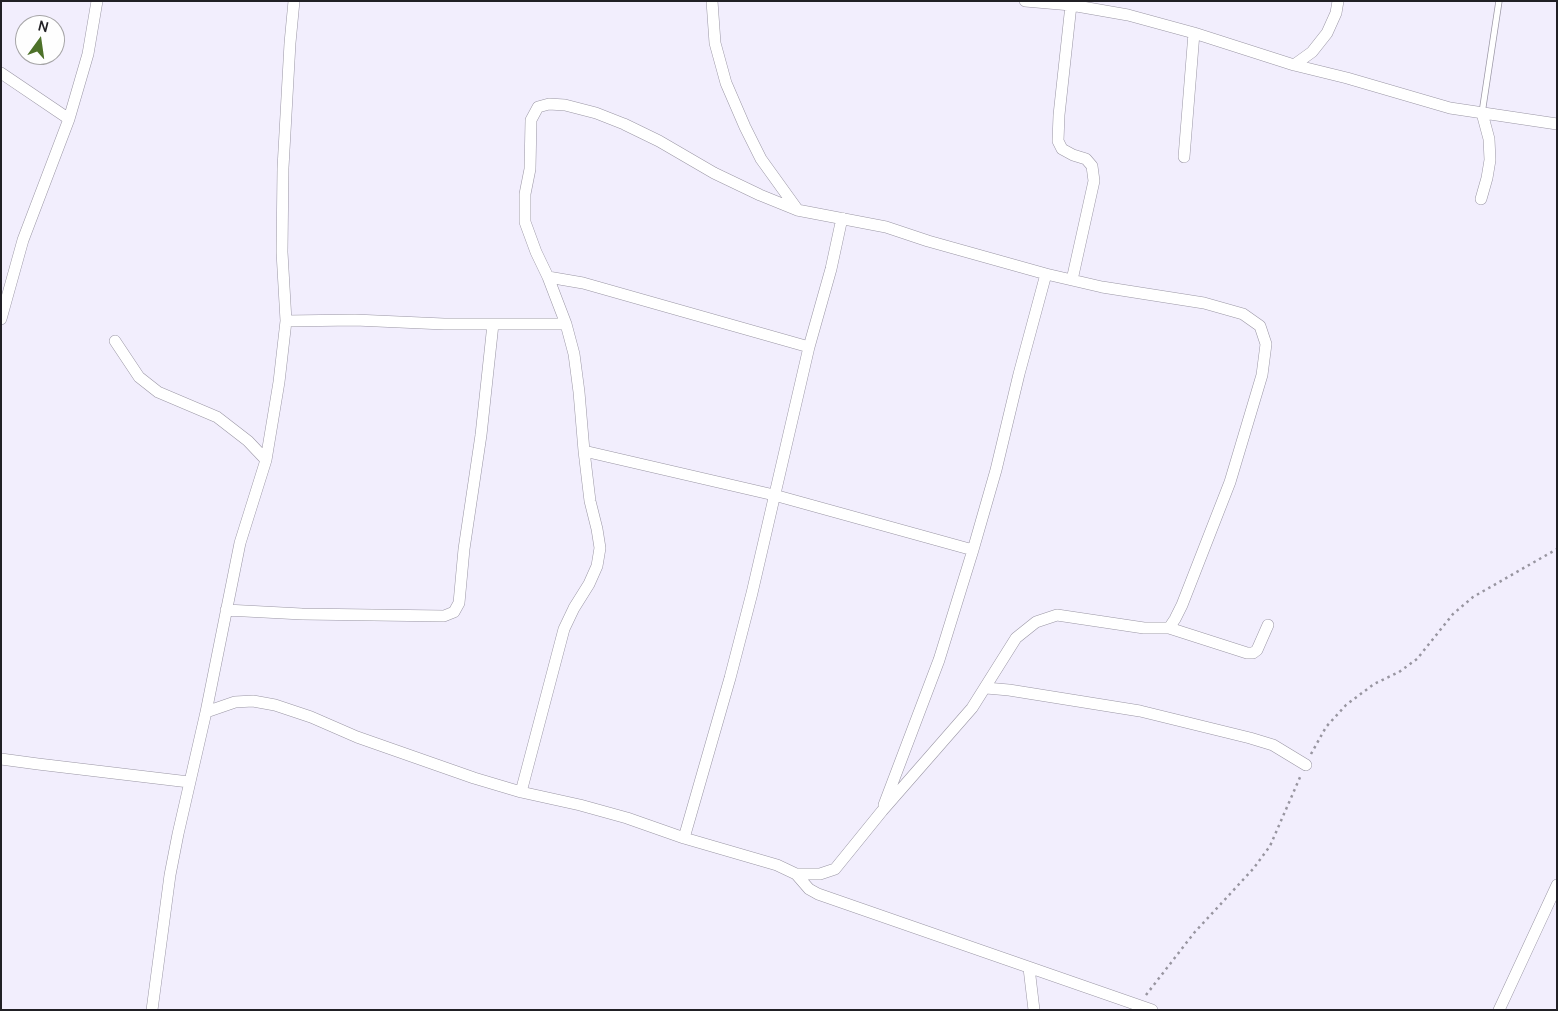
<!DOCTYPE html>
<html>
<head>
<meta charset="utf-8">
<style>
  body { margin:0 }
  #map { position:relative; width:1558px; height:1011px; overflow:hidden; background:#f2eefd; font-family:Manrope,sans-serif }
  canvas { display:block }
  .frame { position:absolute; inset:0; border:2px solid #212025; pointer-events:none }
  .north { position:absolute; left:15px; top:15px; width:50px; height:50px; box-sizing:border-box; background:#fefefe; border:1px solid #a6a5a7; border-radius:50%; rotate:14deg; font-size:14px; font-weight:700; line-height:20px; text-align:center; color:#212025 }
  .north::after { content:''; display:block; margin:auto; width:18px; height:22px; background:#4d7129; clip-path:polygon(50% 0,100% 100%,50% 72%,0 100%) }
</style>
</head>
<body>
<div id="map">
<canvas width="1558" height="1011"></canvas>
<div class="frame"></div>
<div class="north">N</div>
</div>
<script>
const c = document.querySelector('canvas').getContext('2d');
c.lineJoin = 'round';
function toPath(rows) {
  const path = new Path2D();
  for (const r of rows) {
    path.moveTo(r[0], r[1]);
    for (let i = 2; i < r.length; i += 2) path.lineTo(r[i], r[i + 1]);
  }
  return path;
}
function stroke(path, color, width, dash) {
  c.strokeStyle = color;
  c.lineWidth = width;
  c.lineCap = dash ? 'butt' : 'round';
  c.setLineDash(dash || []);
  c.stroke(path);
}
const lane = toPath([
  [1482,113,1499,1]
]);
const street = toPath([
  [712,1,715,43,726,83,745,127,761,159,797,209],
  [1025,1,1071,5,1128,15,1194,33,1294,65,1347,78,1450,108,1557,124],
  [1071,5,1059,115,1058,141,1062,149,1073,155,1086,159,1092,166,1094,181,1072,280],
  [1294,65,1312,52,1327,33,1336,13,1338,1],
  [1,73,69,119],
  [1184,157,1194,33],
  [1481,199,1487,178,1490,160,1489,139,1482,113],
  [548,277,583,283,809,347],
  [1,319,23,240,69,119,88,54,97,1],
  [286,321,355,320,444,324,566,324],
  [115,341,139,377,158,392,217,417,248,441,266,460],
  [584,451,774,495,973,550],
  [226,610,302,614,444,616,454,612,459,603,464,549,481,435,493,324],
  [1169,628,1247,653,1253,653,1257,650,1268,625],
  [986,688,1009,690,1140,711,1250,738,1273,745,1306,765],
  [206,712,235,702,253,701,275,705,311,717,357,737,474,778,521,792,580,805,627,818,684,838,777,865,796,874,809,889,818,894,1152,1010],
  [1,759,38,764,189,782],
  [521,792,564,629,574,608,589,584,597,566,600,548,597,529,590,501,584,451,579,392,574,354,566,324,548,277,536,252,525,222,525,194,530,169,531,120,538,107,549,104,565,105,596,113,624,124,659,141,714,173,760,195,797,210,886,227,928,241,1046,274,1102,287,1204,303,1243,314,1260,326,1266,344,1262,375,1230,482,1182,605,1175,619,1169,628,1144,628,1057,615,1036,622,1016,638,972,708,882,811,835,869,820,874,796,874],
  [884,805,939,660,973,550,996,470,1019,374,1046,274],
  [684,838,730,678,752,593,809,347,831,269,842,218],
  [1029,968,1034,1010],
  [152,1010,170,875,178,834,206,712,240,543,266,460,279,382,286,321,282,252,283,168,290,43,294,1],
  [1499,1010,1557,885]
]);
stroke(lane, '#9a96a4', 7);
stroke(street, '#9a96a4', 12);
stroke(toPath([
  [1311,754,1326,727,1346,705,1374,684,1399,672,1417,659,1453,614,1473,597,1557,549],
  [1146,995,1194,933,1253,869,1270,846,1301,775]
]), '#9895a0', 2.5, [2.5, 4]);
stroke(lane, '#fff', 5.5);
stroke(street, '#fff', 11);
</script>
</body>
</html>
